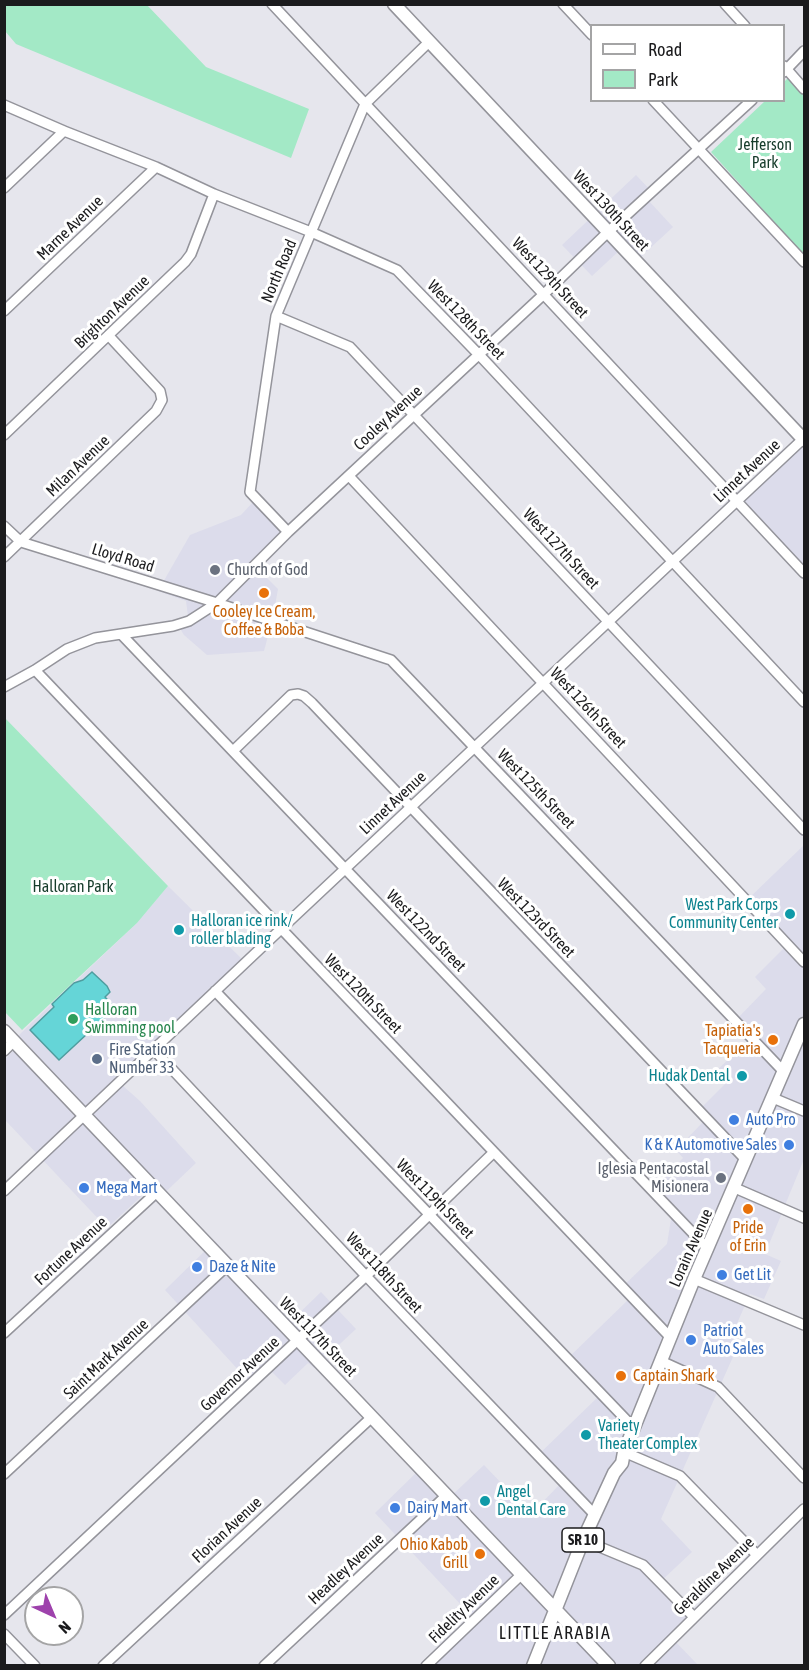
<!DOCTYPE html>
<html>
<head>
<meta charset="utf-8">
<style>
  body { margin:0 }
  #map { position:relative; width:809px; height:1670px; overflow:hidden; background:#e6e6ed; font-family:"Asap Condensed",sans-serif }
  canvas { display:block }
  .frame { position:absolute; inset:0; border:6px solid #1b1b1d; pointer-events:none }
  .legend { position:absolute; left:590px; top:24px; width:195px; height:78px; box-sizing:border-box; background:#fff; border:2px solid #a4a4a5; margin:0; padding:8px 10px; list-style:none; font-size:18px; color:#1b1b1d }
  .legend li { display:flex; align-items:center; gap:12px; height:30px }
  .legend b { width:30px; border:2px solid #a4a4a5 }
  .north { position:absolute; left:24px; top:1586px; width:60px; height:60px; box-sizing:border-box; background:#fff; border:2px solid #a4a4a5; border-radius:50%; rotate:136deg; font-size:16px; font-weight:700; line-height:24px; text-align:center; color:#1b1b1d }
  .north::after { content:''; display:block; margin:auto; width:21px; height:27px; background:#9e42ac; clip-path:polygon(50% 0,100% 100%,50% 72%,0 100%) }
</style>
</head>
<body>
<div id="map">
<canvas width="809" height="1670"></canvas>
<div class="frame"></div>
<ul class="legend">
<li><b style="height:8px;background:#fff"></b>Road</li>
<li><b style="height:16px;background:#a3e9c6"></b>Park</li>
</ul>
<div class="north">N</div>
</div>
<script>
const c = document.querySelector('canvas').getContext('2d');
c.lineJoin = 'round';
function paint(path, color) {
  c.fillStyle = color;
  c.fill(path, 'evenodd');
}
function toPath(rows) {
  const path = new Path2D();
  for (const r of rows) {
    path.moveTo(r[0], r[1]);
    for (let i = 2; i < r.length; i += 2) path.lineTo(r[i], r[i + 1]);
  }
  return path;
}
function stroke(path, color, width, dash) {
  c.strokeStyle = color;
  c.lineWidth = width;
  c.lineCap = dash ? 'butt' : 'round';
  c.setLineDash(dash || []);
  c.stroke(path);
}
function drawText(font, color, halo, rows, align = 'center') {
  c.font = font + ' "Asap Condensed",sans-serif';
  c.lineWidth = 6;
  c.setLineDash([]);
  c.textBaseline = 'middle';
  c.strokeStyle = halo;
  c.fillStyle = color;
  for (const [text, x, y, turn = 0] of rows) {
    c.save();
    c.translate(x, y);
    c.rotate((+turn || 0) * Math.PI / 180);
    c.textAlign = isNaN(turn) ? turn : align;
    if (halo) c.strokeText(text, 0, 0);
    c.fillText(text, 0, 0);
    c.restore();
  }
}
paint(toPath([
  [636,175,654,194,648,200,673,227,633,264,620,250,592,276,562,245],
  [804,444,804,567,743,502],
  [253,502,288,538,257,568,278,589,273,617,264,651,207,655,184,635,176,622,188,616,186,601,158,591,190,535,241,515],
  [804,845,804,1159,765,1254,781,1261,764,1299,750,1294,731,1337,740,1341,661,1519,692,1552,659,1583,691,1617,671,1637,698,1665,430,1665,477,1622,375,1513,420,1469,448,1499,484,1465,531,1514,561,1483,536,1457,600,1395,566,1360,629,1299,620,1289,667,1244,672,1213,651,1190,683,1158,676,1150,703,1122,695,1114,727,1082,717,1070,750,1039,734,1022,766,989,755,977,786,946,745,902],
  [168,886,248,965,122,1085,140,1101,196,1163,155,1202,146,1192,107,1228,6,1121,5,1118,5,1059,23,1041,18,1036,137,923],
  [215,1241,291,1321,321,1292,356,1329,314,1368,308,1363,285,1385,271,1371,254,1387,165,1290]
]), '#dcdceb');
paint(toPath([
  [4,5,147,5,206,67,309,109,291,158,16,44,5,31],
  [788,78,804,95,804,255,711,152,765,101,784,100,784,82],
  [5,718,168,886,137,923,22,1030,5,1012]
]), '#a3e9c6');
const water = toPath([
  [92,972,107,986,110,992,105,997,115,1008,59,1060,30,1030,54,1007,52,1004,74,983,83,980,92,972]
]);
paint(water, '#65d5d7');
stroke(water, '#4f9d9f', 1.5);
const minor = toPath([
  [272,4,804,573],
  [563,4,592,35],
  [725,4,745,26],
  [784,66,804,89],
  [784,72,804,51],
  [653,100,804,262],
  [4,105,64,131,156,167,214,194,311,232,397,270,484,360,804,702],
  [4,188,64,131],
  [4,311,156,167],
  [276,316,350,347,804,830],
  [4,435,185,262,191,254,214,194],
  [349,476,804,962],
  [4,526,21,542,217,603,391,660,784,1072],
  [288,532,250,492,276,316,365,104,429,42],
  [4,557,156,411,162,400,160,391,109,336],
  [121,634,708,1249],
  [35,670,670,1337],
  [4,687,35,670,67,649,95,638,173,626,189,621,217,603,288,532,544,294,608,232,752,100],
  [234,750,291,695,298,694,304,696,312,703,746,1160],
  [215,991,634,1428],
  [154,1050,366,1276,595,1515],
  [4,1051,14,1041],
  [773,1098,804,1111],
  [735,1188,804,1218],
  [4,1191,281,929,803,439],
  [694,1279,804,1325],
  [4,1333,158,1191],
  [661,1361,718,1387,804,1478],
  [624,1452,680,1476,757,1555],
  [4,1474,228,1265],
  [583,1540,643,1565,694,1617],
  [4,1615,366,1276,493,1153],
  [4,1634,35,1666],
  [103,1666,372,1417],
  [264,1666,447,1495],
  [426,1666,522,1574],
  [645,1666,804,1509]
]);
const major = toPath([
  [394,4,804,440],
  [4,1031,609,1666],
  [533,1666,583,1540,614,1473,622,1463,624,1452,694,1279,804,1024]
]);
stroke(minor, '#94949b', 12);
stroke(major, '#94949b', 15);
stroke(minor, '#fff', 9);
stroke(major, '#fff', 12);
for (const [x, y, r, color] of [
  [215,570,6,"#6b7280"],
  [264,593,6,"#e8710a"],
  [790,914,6,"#0f9aa8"],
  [179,930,6,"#0f9aa8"],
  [73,1019,6,"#2e9e5b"],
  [773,1040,6,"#e8710a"],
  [97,1059,6,"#5c6f8a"],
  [742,1076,6,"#0f9aa8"],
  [734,1120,6,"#3f7fe0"],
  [789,1145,6,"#3f7fe0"],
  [721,1178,6,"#6b7280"],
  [84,1188,6,"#3f7fe0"],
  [748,1209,6,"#e8710a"],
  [197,1267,6,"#3f7fe0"],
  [722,1275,6,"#3f7fe0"],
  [691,1340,6,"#3f7fe0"],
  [621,1376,6,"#e8710a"],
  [586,1435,6,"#0f9aa8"],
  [485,1501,6,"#0f9aa8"],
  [395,1508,6,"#3f7fe0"],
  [480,1554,6,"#e8710a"]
]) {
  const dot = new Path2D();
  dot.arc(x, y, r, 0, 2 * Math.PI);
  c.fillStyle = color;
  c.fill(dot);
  stroke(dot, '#fff', 2);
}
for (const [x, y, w] of [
  [583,1540,42]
]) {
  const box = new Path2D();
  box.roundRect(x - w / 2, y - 12, w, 24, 4.5);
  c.fillStyle = '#fff';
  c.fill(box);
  stroke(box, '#1b1b1d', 1.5);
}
drawText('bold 15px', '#1b1b1d', null, [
  ["SR 10",583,1540]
]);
drawText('16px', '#163c2b', '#fff', [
  ["Jefferson",765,145],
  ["Park",765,163],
  ["Halloran Park",73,887]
]);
drawText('16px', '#1b1b1d', '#fff', [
  ["West 130th Street",611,211,47],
  ["Marne Avenue",70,228,-44],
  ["North Road",279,271,-67],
  ["West 129th Street",550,278,47],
  ["Brighton Avenue",112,312,-44],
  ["West 128th Street",466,320,46],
  ["Cooley Avenue",388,418,-43],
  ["Milan Avenue",78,466,-44],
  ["Linnet Avenue",747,471,-43],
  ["West 127th Street",561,549,47],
  ["Lloyd Road",123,558,17],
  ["West 126th Street",588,708,47],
  ["West 125th Street",536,789,46],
  ["Linnet Avenue",393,803,-43],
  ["West 123rd Street",536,918,46],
  ["West 122nd Street",426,931,46],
  ["West 120th Street",363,994,46],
  ["West 119th Street",435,1199,46],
  ["Lorain Avenue",691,1248,-66],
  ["Fortune Avenue",71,1251,-43],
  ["West 118th Street",384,1273,47],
  ["West 117th Street",318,1337,46],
  ["Saint Mark Avenue",106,1359,-43],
  ["Governor Avenue",240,1374,-43],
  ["Florian Avenue",227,1530,-43],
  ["Headley Avenue",346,1569,-43],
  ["Geraldine Avenue",714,1576,-44],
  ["Fidelity Avenue",464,1609,-44]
]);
drawText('16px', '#5b616d', '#fff', [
  ["Church of God",227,570],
  ["Iglesia Pentacostal",709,1169,"right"],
  ["Misionera",709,1187,"right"]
], 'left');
drawText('16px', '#c56008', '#fff', [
  ["Cooley Ice Cream,",264,612],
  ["Coffee & Boba",264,630],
  ["Tapiatia's",761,1031,"right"],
  ["Tacqueria",761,1049,"right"],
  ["Pride",748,1228],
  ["of Erin",748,1246],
  ["Captain Shark",633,1376,"left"],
  ["Ohio Kabob",468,1545,"right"],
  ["Grill",468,1563,"right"]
]);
drawText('16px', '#0d838f', '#fff', [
  ["West Park Corps",778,905,"right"],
  ["Community Center",778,923,"right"],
  ["Halloran ice rink/",191,921],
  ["roller blading",191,939],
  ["Hudak Dental",730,1076,"right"],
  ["Variety",598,1426],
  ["Theater Complex",598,1444],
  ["Angel",497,1492],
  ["Dental Care",497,1510]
], 'left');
drawText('16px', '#27864d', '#fff', [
  ["Halloran",85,1010],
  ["Swimming pool",85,1028]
], 'left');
drawText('16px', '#4e5e75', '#fff', [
  ["Fire Station",109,1050],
  ["Number 33",109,1068]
], 'left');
drawText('16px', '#366cbe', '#fff', [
  ["Auto Pro",746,1120],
  ["K & K Automotive Sales",777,1145,"right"],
  ["Mega Mart",96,1188],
  ["Daze & Nite",209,1267],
  ["Get Lit",734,1275],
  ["Patriot",703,1331],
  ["Auto Sales",703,1349],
  ["Dairy Mart",407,1508]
], 'left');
c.letterSpacing = '1.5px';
drawText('18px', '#1b1b1d', '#fff', [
  ["LITTLE ARABIA",555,1633]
]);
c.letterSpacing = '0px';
</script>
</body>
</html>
